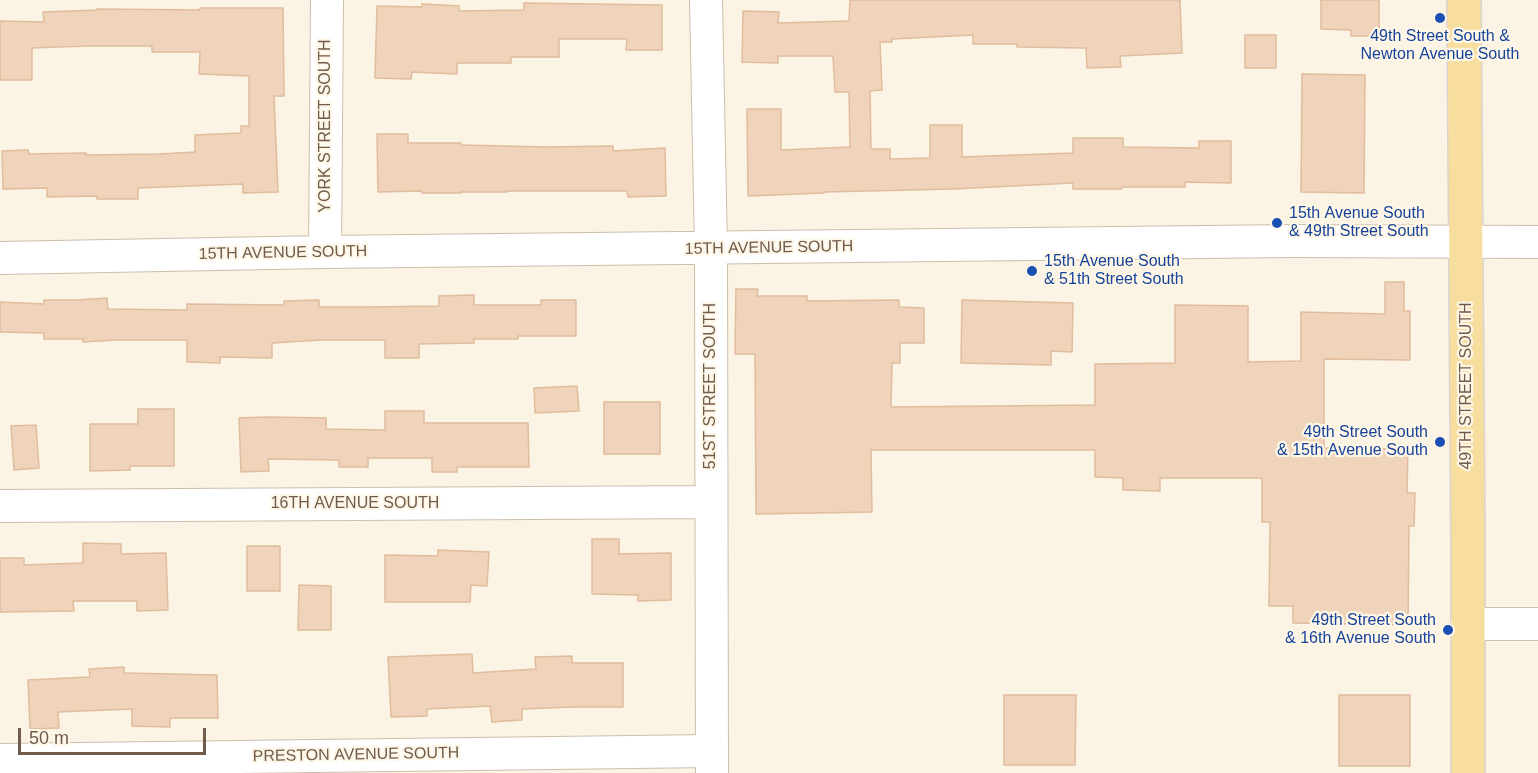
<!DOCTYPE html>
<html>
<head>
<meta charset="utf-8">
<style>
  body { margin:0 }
  #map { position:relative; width:1538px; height:773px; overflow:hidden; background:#fbf3e3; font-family:Arial,sans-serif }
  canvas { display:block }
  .scale { position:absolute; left:18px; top:728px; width:188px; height:27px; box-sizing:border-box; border:3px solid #715b4a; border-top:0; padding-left:8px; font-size:18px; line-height:21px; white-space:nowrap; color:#715b4a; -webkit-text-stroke:4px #fef7e8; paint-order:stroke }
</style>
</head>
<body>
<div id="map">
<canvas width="1538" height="773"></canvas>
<div class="scale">50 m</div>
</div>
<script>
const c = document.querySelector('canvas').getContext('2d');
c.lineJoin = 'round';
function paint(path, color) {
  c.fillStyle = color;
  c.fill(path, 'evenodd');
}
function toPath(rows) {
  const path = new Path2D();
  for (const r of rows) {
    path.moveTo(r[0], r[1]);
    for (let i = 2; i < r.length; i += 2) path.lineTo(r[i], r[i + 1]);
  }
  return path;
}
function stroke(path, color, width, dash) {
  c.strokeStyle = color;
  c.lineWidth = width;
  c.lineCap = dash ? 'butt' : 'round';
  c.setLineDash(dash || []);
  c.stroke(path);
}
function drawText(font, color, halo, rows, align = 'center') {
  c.font = font + ' Arial,sans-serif';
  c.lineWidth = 4.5;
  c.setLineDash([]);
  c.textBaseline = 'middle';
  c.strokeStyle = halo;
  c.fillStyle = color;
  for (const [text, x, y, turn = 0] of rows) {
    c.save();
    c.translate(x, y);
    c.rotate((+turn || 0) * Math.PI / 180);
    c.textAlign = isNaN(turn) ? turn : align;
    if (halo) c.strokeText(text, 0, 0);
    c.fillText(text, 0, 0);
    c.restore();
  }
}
const building = toPath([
  [850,0,1180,0,1182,53,1120,56,1121,67,1087,68,1086,48,1017,47,1017,44,973,44,973,35,892,39,892,42,880,42,882,90,870,91,871,149,890,149,890,159,930,158,930,125,962,125,962,157,1073,153,1073,138,1123,138,1123,147,1199,148,1199,141,1231,141,1231,183,1185,182,1185,187,1122,187,1122,189,1073,189,1073,183,953,189,824,192,824,193,748,196,747,109,781,109,781,150,850,147,849,92,835,92,833,56,778,56,778,63,742,62,743,11,779,12,778,23,849,21,850,0],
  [1321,0,1379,0,1379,36,1351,36,1351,30,1321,29,1321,0],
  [524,3,662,5,662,50,626,50,627,39,559,39,559,57,511,57,511,63,457,63,457,74,412,72,411,79,375,78,377,6,422,7,422,4,459,6,459,11,524,10,524,3],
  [200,8,283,8,284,96,274,96,278,192,243,193,243,184,138,188,138,199,97,199,97,196,47,197,47,188,3,189,2,151,28,150,29,154,86,153,86,155,160,154,195,152,195,135,241,133,241,126,249,126,249,76,199,74,200,52,152,52,152,46,87,46,32,48,32,80,0,80,0,21,44,22,43,12,97,10,97,9,200,10,200,8],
  [1245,35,1276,35,1276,68,1245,68,1245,35],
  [1302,74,1365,75,1364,193,1301,192,1302,74],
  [377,134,408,134,408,143,461,143,461,145,546,147,613,146,613,151,665,148,666,196,628,197,627,191,507,191,507,192,461,192,461,193,422,193,422,191,378,192,377,134],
  [1385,282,1404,282,1404,311,1410,311,1410,360,1324,359,1324,448,1408,449,1407,493,1415,493,1414,526,1409,526,1408,625,1293,623,1293,606,1269,606,1270,522,1262,522,1262,478,1160,478,1160,491,1123,490,1123,478,1095,477,1095,450,871,450,872,512,756,514,755,354,735,354,736,289,758,289,757,296,807,296,807,301,899,300,899,307,924,308,924,343,900,343,900,363,892,363,891,407,1095,405,1095,364,1175,363,1175,305,1248,306,1248,362,1301,361,1301,312,1385,314,1385,282],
  [474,295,474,305,541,305,541,300,576,300,576,336,518,336,518,339,474,339,474,343,419,344,419,358,385,358,385,340,321,340,272,343,272,358,220,357,220,363,187,362,187,340,116,340,83,342,83,339,44,339,44,333,0,332,0,302,44,304,44,300,78,300,107,298,108,309,187,310,187,304,284,305,284,301,319,300,319,307,368,307,439,306,439,296,474,295],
  [962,300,1073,303,1072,352,1051,351,1051,365,961,363,962,300],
  [577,386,579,411,535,413,534,388,577,386],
  [604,402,660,402,660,454,604,454,604,402],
  [138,409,174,409,174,466,130,466,130,470,90,471,90,424,138,424,138,409],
  [385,411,424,411,424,423,528,423,529,467,457,467,457,472,432,472,432,458,368,458,368,467,339,467,339,460,268,459,269,471,241,472,239,418,267,417,326,418,326,429,385,430,385,411],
  [36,425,39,468,14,470,11,426,36,425],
  [592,539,619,539,619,554,671,553,671,600,638,601,638,595,592,594,592,539],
  [83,543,121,544,121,554,166,553,168,610,137,611,137,601,73,601,74,611,0,612,0,558,24,558,24,565,83,563,83,543],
  [247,546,280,546,280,591,247,591,247,546],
  [438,550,489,552,487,586,471,585,470,602,385,602,385,555,438,556,438,550],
  [299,585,331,586,331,630,298,630,299,585],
  [472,654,473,673,536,669,535,657,572,656,572,663,623,663,623,707,573,707,522,709,522,720,492,722,490,706,427,709,427,716,391,717,388,657,472,654],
  [124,667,124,673,217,675,218,718,170,718,170,727,132,726,132,709,58,712,59,728,30,729,28,680,90,677,89,669,124,667],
  [1004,695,1076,695,1075,765,1004,765,1004,695],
  [1339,695,1410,695,1410,766,1339,766,1339,695]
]);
paint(building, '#efd4bb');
stroke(building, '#e1bc9d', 1.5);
const minor = toPath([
  [706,0,711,249,712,773],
  [325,252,327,0],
  [0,258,325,252,1293,241,1538,242],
  [0,506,710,502],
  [1467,624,1538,624],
  [0,760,712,751]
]);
const major = toPath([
  [1464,0,1468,543,1468,773]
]);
stroke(minor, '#cebead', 34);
stroke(major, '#dad4d0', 36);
stroke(minor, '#fff', 32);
stroke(major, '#f7dd9e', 33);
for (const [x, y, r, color] of [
  [1440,18,6,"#1a4fb4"],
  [1277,223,6,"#1a4fb4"],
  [1032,271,6,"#1a4fb4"],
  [1440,442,6,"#1a4fb4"],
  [1448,630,6,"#1a4fb4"]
]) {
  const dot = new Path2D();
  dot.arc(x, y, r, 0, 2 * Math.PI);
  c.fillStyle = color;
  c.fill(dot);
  stroke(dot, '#fef7e8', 2);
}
drawText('16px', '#164399', '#fef7e8', [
  ["49th Street South &",1440,37,"center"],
  ["Newton Avenue South",1440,55,"center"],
  ["15th Avenue South",1289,214],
  ["& 49th Street South",1289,232],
  ["15th Avenue South",1044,262],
  ["& 51th Street South",1044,280],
  ["49th Street South",1428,433,"right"],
  ["& 15th Avenue South",1428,451,"right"],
  ["49th Street South",1436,621,"right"],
  ["& 16th Avenue South",1436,639,"right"]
], 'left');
drawText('16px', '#715b4a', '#fef7e8', [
  ["YORK STREET SOUTH",326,126,-90],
  ["15TH AVENUE SOUTH",769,248,-1],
  ["15TH AVENUE SOUTH",283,253,-1],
  ["51ST STREET SOUTH",711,386,-90],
  ["49TH STREET SOUTH",1467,386,-90],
  ["16TH AVENUE SOUTH",355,504],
  ["PRESTON AVENUE SOUTH",356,755,-1]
]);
</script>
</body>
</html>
